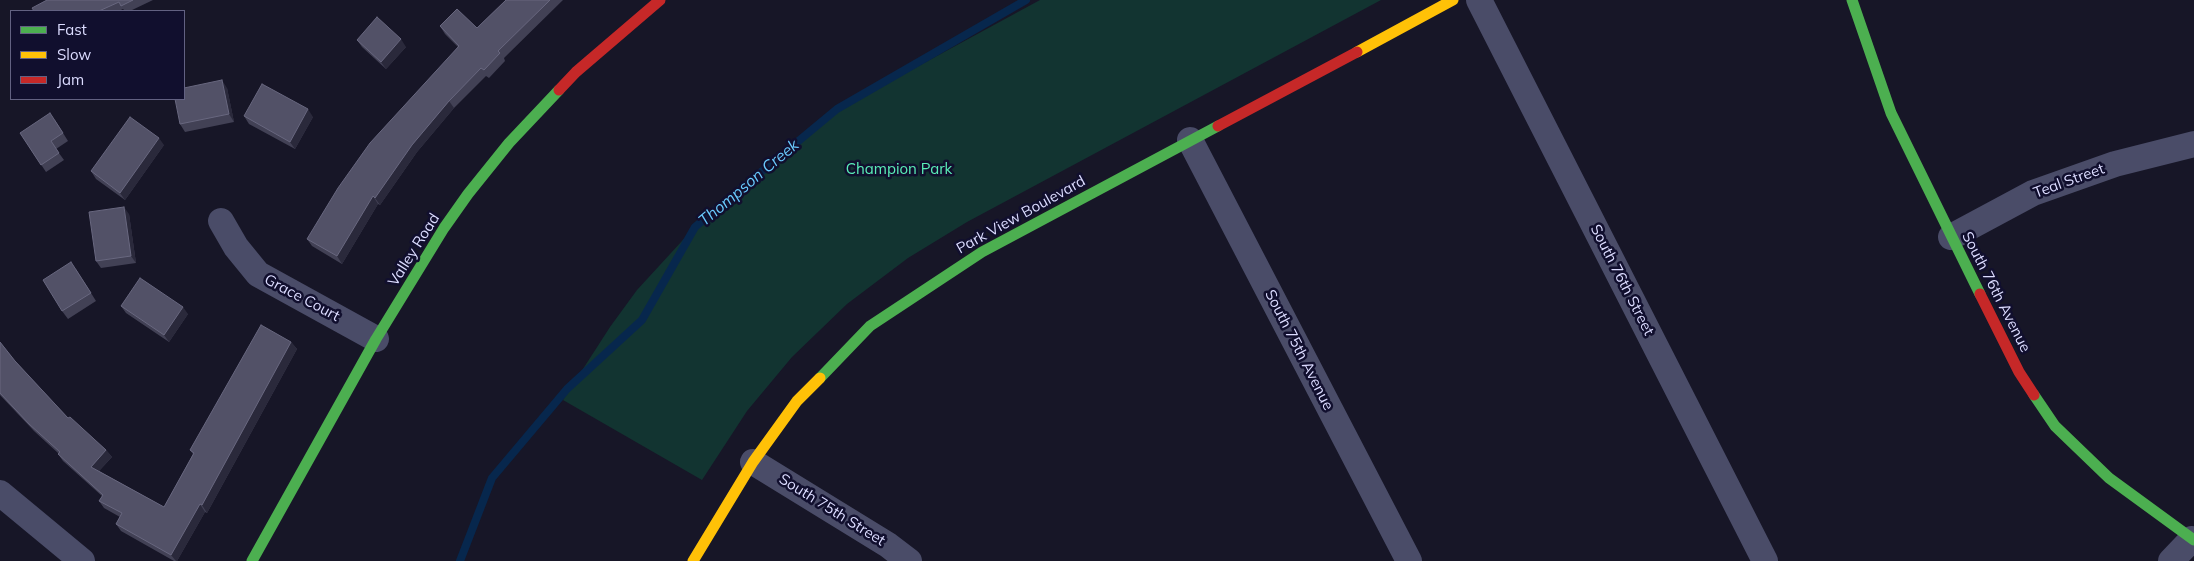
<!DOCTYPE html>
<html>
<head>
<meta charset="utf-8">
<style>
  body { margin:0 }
  #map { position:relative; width:2194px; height:561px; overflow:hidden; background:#171627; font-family:Mulish,sans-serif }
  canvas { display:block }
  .legend { position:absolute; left:10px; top:10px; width:175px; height:90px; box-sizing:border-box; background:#110f2e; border:1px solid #626182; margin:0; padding:6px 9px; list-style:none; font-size:15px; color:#dcdcff }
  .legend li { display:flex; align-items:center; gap:10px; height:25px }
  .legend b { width:25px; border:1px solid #626182 }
</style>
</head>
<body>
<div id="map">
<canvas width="2194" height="561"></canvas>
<ul class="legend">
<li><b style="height:6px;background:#4caf50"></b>Fast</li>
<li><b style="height:6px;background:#ffc107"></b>Slow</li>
<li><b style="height:6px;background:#c62828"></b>Jam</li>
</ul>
</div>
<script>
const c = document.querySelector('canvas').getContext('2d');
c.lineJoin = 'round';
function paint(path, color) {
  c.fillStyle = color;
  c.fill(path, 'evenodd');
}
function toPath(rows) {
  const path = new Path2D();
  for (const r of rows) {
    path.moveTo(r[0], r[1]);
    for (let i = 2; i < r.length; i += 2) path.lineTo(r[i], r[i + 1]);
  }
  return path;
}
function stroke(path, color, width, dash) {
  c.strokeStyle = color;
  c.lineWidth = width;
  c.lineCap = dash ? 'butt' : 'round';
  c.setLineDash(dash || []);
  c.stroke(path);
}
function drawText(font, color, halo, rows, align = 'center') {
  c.font = font + ' Mulish,sans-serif';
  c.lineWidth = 5;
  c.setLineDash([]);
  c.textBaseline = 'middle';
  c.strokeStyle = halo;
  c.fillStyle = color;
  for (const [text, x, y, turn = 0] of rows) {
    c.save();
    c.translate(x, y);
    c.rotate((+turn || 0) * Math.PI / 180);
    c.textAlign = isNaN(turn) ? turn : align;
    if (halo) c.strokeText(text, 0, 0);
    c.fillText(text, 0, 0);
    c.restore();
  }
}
paint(toPath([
  [1040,0,1381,0,967,222,908,258,847,304,792,357,747,411,702,480,563,400,610,327,637,290,704,217,740,184,813,127,854,101]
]), '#123431');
stroke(toPath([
  [460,561,492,478,567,389,642,320,695,227,837,109,1026,0]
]), '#07274d', 8);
stroke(toPath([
  [1479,0,1765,561],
  [1190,140,1409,561],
  [221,221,236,247,258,274,376,339],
  [1951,237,2033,193,2115,164,2194,144],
  [753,462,888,545,909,561],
  [0,493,82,561],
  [2171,561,2192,539]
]), '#4a4c68', 26);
stroke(toPath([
  [1852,0,1891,113,1980,294],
  [820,378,870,326,982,252,1218,126],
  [2034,395,2055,426,2109,478,2194,540],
  [252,561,376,339,444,228,468,194,509,143,559,90]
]), '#4caf50', 11);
stroke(toPath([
  [1357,52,1453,0],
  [693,561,753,462,797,401,820,378]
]), '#ffc107', 11);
stroke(toPath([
  [559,90,576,72,660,0],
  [1218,126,1357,52],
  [1980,294,2019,372,2034,395]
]), '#c62828', 11);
paint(toPath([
  [47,0,153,0,130,11,125,11,123,9,119,11,34,11],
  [506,0,563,0,504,58,505,61,489,78,486,76,454,108,417,152,380,205,378,204,342,264,312,246,307,239,458,47,445,34,440,26,477,28],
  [357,40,406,47,386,69,362,47],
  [227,88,234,122,185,132,180,124],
  [244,116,313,117,295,149,249,124],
  [55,120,68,141,56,149,64,160,46,172,20,133],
  [164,145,125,200,96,179,91,171],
  [129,214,136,263,101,268,96,261],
  [76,269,96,301,68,319,62,311],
  [121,306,188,314,169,342,126,313],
  [0,342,15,361,68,418,106,450,112,457,99,471,164,507,193,454,190,450,291,342,297,349,207,513,205,512,177,561,174,561,121,531,116,524,120,517,104,508,99,501,102,496,63,461,58,454,58,453,34,431,0,395]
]), '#424155');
paint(toPath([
  [401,39,406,47,386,69,381,62],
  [222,80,227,88,234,122,229,114],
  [449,101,454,108,417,152,380,205,375,198,412,145],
  [308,109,313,117,295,149,290,142],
  [159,138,164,145,125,200,120,193],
  [373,196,378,204,342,264,337,256],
  [124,207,129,214,136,263,131,256],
  [183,307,188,314,169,342,164,335],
  [291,342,297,349,207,513,202,505],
  [106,450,112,457,96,474,91,467],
  [200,504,205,512,177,561,176,561,171,555]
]), '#2a293b');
const building = toPath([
  [47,0,133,0,121,6,119,2,99,11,34,11,32,8,47,0],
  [506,0,550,0,498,51,500,53,484,70,481,68,449,101,412,145,375,198,373,196,337,256,307,239,338,188,370,143,459,46,440,26,457,9,477,28,506,0],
  [377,17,401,39,381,62,357,40,377,17],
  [222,80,229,114,180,124,175,99,184,99,184,88,222,80],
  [262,84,308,109,290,142,244,116,262,84],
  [50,113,63,133,51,141,59,153,41,165,20,133,50,113],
  [130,117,159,138,120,193,91,171,130,117],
  [124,207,131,256,96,261,89,212,124,207],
  [71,262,91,293,62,311,43,280,71,262],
  [140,278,183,307,164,335,121,306,140,278],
  [261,325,291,342,202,505,200,504,171,555,116,524,122,513,99,501,103,495,58,454,60,452,29,424,0,393,0,342,15,361,68,418,70,417,106,450,91,467,164,507,194,453,190,450,261,325]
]);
paint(building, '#525167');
stroke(building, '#68677f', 1);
drawText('15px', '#5aedb8', '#110f2e', [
  ["Champion Park",899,169]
]);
drawText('15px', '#dcdcff', '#110f2e', [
  ["Teal Street",2069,181,-20],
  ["Park View Boulevard",1021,215,-29],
  ["Valley Road",414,250,-58],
  ["South 76th Street",1622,280,63],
  ["South 76th Avenue",1996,292,63],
  ["Grace Court",302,298,28],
  ["South 75th Avenue",1299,350,63],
  ["South 75th Street",832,510,32]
]);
drawText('italic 16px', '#6acbff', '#110f2e', [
  ["Thompson Creek",749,183,-40]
]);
</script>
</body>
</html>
